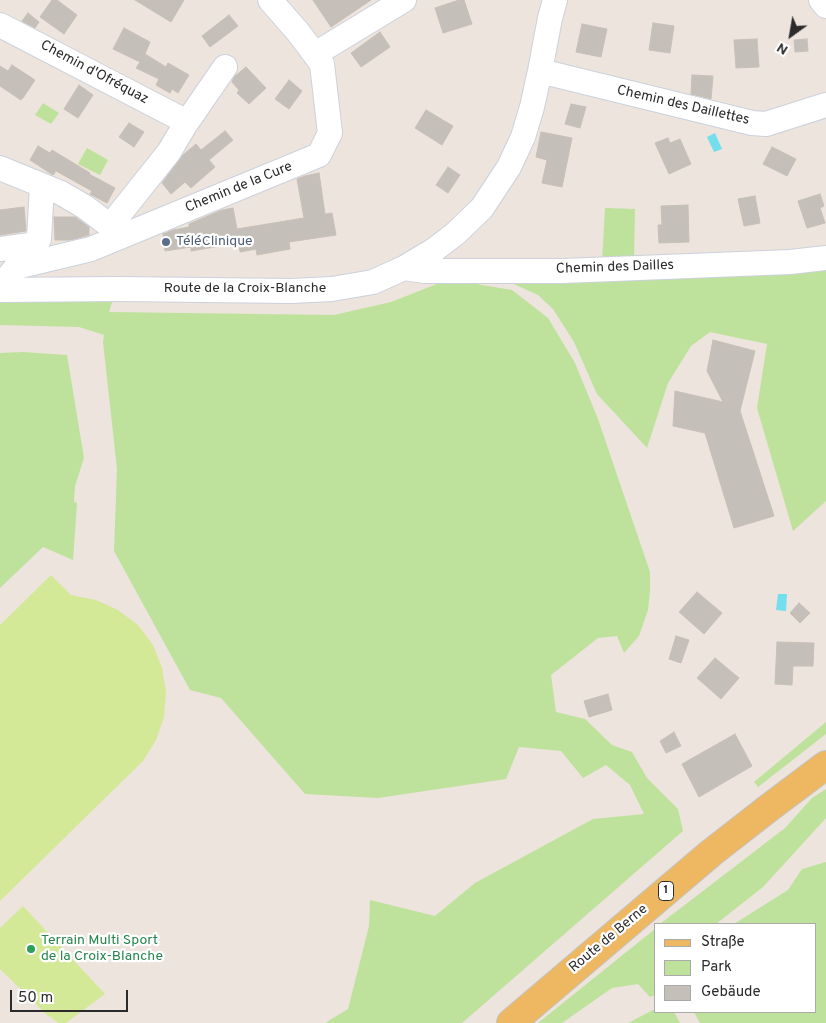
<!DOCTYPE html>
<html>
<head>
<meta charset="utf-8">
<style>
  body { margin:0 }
  #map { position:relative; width:826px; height:1023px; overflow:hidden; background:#ece4dd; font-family:Overpass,sans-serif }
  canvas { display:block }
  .legend { position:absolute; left:654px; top:923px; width:162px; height:90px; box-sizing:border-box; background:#fff; border:1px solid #aaa; margin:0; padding:6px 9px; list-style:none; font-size:15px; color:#2b2b2b }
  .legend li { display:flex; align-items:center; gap:10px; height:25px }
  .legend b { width:25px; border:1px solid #aaa }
  .north { position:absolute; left:766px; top:10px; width:50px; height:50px; -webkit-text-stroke:4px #fff; paint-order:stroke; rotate:212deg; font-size:14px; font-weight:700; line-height:20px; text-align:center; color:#2b2b2b }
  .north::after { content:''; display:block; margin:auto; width:18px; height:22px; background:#2b2b2b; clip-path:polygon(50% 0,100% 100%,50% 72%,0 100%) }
  .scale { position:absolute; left:10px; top:990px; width:118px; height:22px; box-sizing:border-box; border:2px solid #2b2b2b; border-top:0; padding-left:6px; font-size:15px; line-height:18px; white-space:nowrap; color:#2b2b2b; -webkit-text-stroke:4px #fff; paint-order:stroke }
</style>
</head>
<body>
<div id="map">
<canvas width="826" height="1023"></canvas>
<ul class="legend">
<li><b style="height:6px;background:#eeb761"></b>Straße</li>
<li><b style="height:14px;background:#bee29b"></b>Park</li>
<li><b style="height:14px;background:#c5bfb9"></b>Gebäude</li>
</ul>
<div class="north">N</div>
<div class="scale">50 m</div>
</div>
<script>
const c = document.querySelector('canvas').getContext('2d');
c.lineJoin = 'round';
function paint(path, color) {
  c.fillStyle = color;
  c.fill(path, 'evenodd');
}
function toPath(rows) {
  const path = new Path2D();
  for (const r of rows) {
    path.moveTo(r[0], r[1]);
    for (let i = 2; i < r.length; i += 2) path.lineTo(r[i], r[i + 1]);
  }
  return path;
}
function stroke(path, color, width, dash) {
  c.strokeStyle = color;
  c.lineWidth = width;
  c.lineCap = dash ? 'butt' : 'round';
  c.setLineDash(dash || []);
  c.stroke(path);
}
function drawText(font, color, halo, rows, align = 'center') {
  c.font = font + ' Overpass,sans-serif';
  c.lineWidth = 4.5;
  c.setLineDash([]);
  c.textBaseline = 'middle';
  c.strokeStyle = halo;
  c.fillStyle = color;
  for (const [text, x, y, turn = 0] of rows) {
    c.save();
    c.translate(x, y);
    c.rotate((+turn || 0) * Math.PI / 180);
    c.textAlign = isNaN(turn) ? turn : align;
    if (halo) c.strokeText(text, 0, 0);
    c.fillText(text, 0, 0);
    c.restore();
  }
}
paint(toPath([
  [43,103,59,113,51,124,35,115],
  [87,148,108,160,100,175,78,164],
  [605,208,635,209,634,262,602,262],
  [826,263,826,501,793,531,757,408,767,344,710,332,691,346,668,383,647,448,597,394,574,342,553,309,538,295,507,281],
  [437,284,476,284,512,290,548,318,575,363,598,419,650,572,650,590,648,610,639,636,624,653,617,636,598,638,551,675,556,712,585,719,612,745,632,752,647,778,678,809,683,831,462,1023,325,1023,348,1009,369,926,370,900,435,916,475,883,593,819,644,814,630,785,606,765,583,778,561,751,519,747,506,779,378,798,305,794,221,698,190,690,114,551,117,469,103,342,104,335,79,327,0,325,0,302,18,301,112,302,109,312,334,315,391,302],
  [23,352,67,355,84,458,75,486,74,502,77,503,73,560,43,547,0,588,0,353],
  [826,722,826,734,758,787,754,782],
  [826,789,826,818,763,887,716,924,660,924,785,828,812,798],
  [826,862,826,1023,700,1023,694,1012,815,1012,815,924,734,924,788,890,802,869],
  [655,929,655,995,650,997,638,984,612,988,562,1023,538,1023],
  [655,1009,655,1012,674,1012,680,1023,628,1023]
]), '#bee29b');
paint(toPath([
  [51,575,71,595,96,600,118,610,138,625,153,645,162,668,166,692,164,717,156,740,143,761,0,901,0,625],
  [23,906,105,994,66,1023,58,1023,50,1016,49,1017,0,969,0,928]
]), '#d3e997');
paint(toPath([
  [715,133,722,149,714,152,707,137],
  [778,594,787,594,786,611,776,610]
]), '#73dfec');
const building = toPath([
  [52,0,57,0,77,15,64,34,40,17,52,0],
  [135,0,184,0,171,22,135,0],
  [313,0,371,0,331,27,313,0],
  [459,0,464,0,472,24,443,33,435,8,459,0],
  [28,13,39,22,35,28,22,21,28,13],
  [229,15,238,26,210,47,202,36,229,15],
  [653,23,674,26,670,53,649,50,653,23],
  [582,24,607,29,601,57,576,52,582,24],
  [124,28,150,42,145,54,166,67,168,63,189,75,178,93,172,89,170,93,156,85,159,79,136,68,140,62,113,49,124,28],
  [380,32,390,47,361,67,351,53,380,32],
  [757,39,759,67,736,68,734,40,757,39],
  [807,39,808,51,795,52,794,40,807,39],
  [12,65,35,80,23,98,22,98,21,100,0,86,0,66,8,71,12,65],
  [246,67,266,88,249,104,237,93,239,90,232,82,234,77,246,67],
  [692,75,713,76,711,99,691,94,692,75],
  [289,80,302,91,289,109,275,99,289,80],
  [79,85,93,95,78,118,64,109,79,85],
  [571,104,586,107,580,128,565,124,571,104],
  [426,110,453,126,442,145,415,128,426,110],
  [129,123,144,132,134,147,119,137,129,123],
  [225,131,233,140,209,160,215,167,191,188,185,182,171,194,162,183,183,155,196,144,201,150,225,131],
  [541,132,572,138,562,187,542,183,547,160,536,157,541,132],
  [668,138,670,143,680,139,691,164,669,174,655,143,668,138],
  [38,146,50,153,52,150,90,173,89,174,115,188,107,203,90,194,92,191,56,171,53,175,30,160,38,146],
  [772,147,796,159,787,176,763,164,772,147],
  [448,167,460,175,448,193,436,185,448,167],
  [319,173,325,214,332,213,336,235,289,242,290,249,257,255,256,249,240,252,239,243,191,251,191,247,165,251,163,234,173,230,189,227,189,224,222,210,233,208,237,229,304,218,297,179,305,176,319,173],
  [820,194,824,206,820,208,825,223,807,228,798,201,820,194],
  [755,196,760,223,744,226,738,199,755,196],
  [688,205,689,242,659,243,658,225,662,225,661,206,688,205],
  [24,207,26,231,0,235,0,210,24,207],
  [54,217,75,217,89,227,89,235,71,240,55,240,54,217],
  [713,340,755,351,740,411,774,516,734,528,705,433,673,426,675,391,723,402,707,371,713,340],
  [697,592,722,613,704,634,679,612,697,592],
  [799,603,810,613,800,623,790,613,799,603],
  [676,636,689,640,681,663,669,659,676,636],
  [777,642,814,643,813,666,793,666,792,685,775,684,777,642],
  [715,658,739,678,721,699,697,678,715,658],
  [608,694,612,710,589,717,584,701,608,694],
  [674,732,681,746,666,753,660,741,674,732],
  [735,734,752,766,699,797,682,764,735,734]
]);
paint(building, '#c5bfb9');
stroke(building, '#c8bfb7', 1);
const minor = toPath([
  [821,0,826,6],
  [0,25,187,122],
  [315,54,404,0],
  [540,71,752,123,766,124,826,105],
  [0,168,61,193,85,207,110,226,117,238],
  [110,226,169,152,185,125,225,67],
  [0,249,30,245,39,239,42,186],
  [404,268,425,271,563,271,790,262,826,258],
  [0,288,16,267,91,249,319,155,330,133,322,64,298,32,270,0],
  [0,290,119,289,291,291,332,289,373,282,404,268,434,250,455,234,482,208,509,167,523,137,532,107,540,71,550,18,555,0]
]);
const major = toPath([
  [511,1023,711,853,770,807,826,765]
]);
stroke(minor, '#ccd1dc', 26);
stroke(major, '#c4c4c4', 30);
stroke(minor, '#fff', 24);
stroke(major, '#eeb761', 28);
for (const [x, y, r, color] of [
  [166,242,5,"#5c6f8a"],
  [31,949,5,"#2e9e5b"]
]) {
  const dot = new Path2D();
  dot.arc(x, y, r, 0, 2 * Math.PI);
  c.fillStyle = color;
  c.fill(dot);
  stroke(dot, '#fff', 2);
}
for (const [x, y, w] of [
  [666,891,15]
]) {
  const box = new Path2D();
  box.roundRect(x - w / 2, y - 9.5, w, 19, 4);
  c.fillStyle = '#fff';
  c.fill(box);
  stroke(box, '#2b2b2b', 1);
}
drawText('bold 12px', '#2b2b2b', null, [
  ["1",666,891]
]);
drawText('14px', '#2b2b2b', '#fff', [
  ["Chemin d'Ofréquaz",94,73,28],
  ["Chemin des Daillettes",683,106,13],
  ["Chemin de la Cure",239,188,-22],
  ["Chemin des Dailles",615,268,-2],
  ["Route de la Croix-Blanche",245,289],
  ["Route de Berne",609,939,-40]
]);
drawText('14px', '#4e5e75', '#fff', [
  ["TéléClinique",176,242]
], 'left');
drawText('14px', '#27864d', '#fff', [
  ["Terrain Multi Sport",41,941],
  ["de la Croix-Blanche",41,957]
], 'left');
</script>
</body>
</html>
